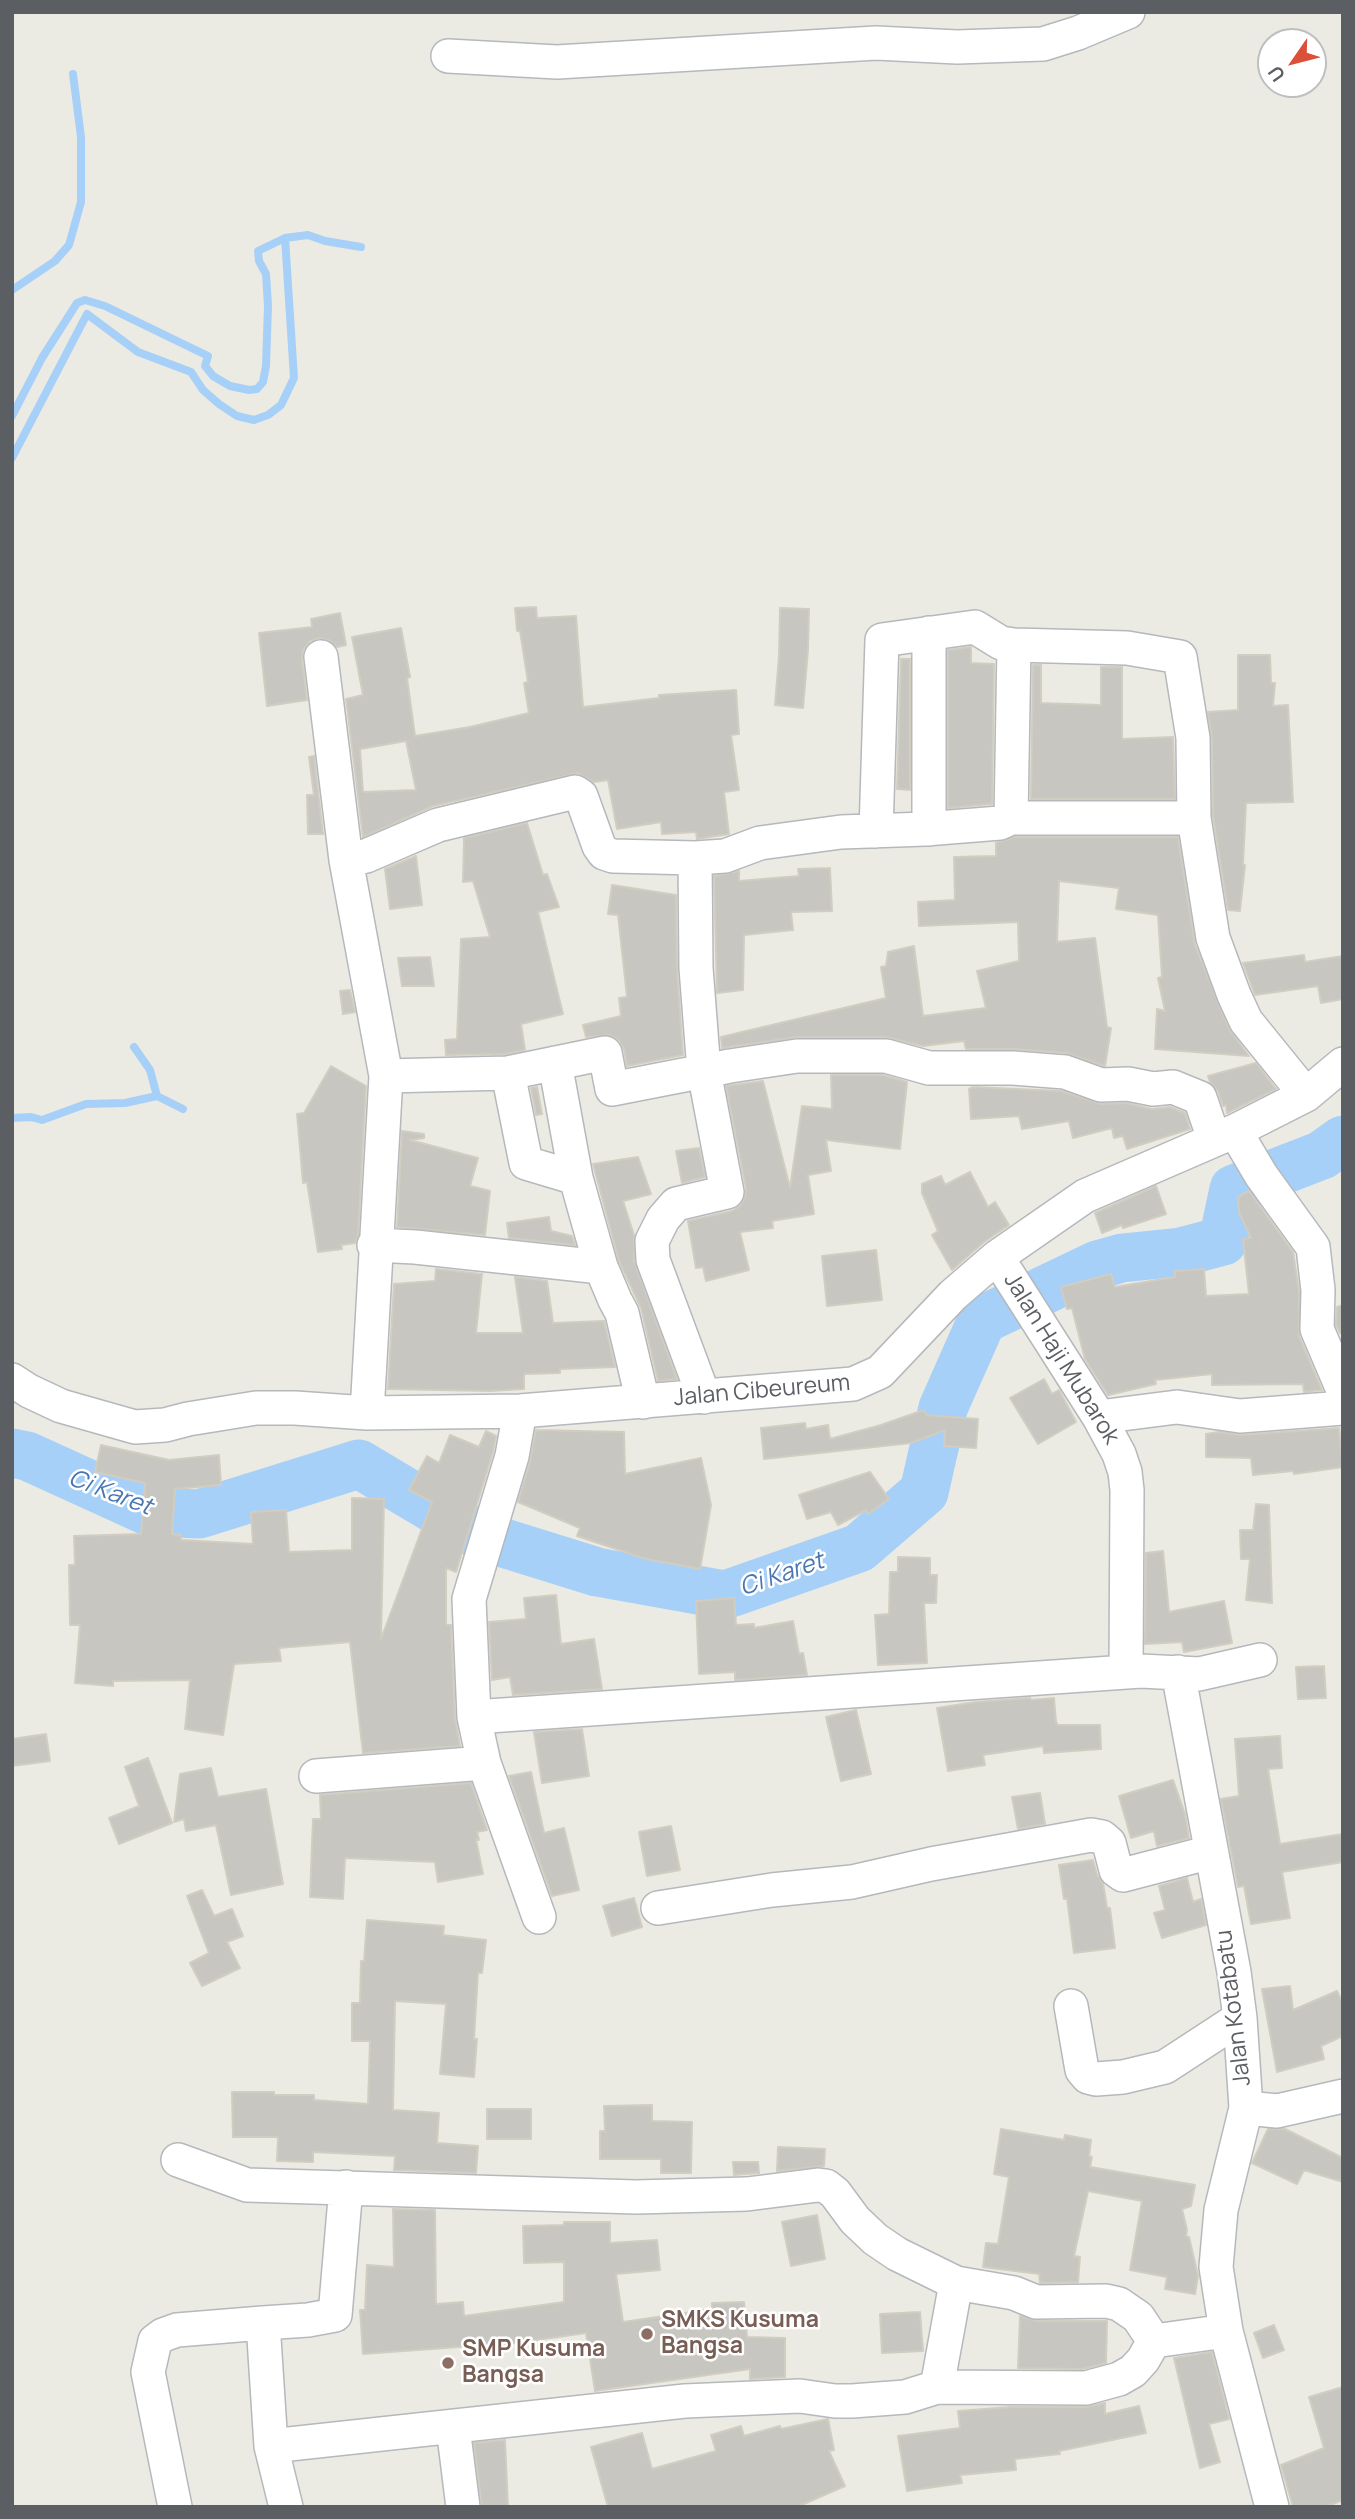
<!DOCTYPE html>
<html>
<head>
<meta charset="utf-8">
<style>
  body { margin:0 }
  #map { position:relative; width:1355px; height:2519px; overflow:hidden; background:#ecebe3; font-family:Manrope,sans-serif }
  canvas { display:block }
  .frame { position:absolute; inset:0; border:14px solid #5b5e62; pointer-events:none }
  .north { position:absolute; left:1257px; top:28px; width:70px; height:70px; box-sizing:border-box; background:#fff; border:2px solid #bdbfc0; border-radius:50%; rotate:235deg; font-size:19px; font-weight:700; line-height:28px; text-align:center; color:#5b5e62 }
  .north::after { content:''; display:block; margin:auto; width:24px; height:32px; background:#dc4f39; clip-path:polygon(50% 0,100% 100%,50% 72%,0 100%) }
</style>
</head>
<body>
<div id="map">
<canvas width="1355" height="2519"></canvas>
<div class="frame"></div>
<div class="north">U</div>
</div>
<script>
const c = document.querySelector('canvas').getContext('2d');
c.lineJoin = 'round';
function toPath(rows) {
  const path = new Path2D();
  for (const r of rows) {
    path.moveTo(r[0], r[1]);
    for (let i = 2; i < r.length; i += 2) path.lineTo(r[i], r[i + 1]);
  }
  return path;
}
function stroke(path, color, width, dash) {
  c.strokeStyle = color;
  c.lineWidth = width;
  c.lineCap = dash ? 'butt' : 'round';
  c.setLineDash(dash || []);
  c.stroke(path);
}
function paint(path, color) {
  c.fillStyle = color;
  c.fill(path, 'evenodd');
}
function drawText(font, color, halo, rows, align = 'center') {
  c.font = font + ' Manrope,sans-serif';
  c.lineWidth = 5;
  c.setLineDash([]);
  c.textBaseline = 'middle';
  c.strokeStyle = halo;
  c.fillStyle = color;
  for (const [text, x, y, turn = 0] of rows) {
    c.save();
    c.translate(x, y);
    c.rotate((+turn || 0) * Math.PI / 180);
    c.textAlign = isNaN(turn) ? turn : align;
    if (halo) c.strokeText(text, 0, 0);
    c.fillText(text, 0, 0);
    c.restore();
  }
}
stroke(toPath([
  [12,290,55,261,69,245,81,202,81,137,73,74],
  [12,416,42,358,77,303,85,300,105,306,208,356,205,366,213,376,230,386,249,390,257,389,263,382,266,366,268,306,266,274,259,261,258,251,285,238],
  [12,458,87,314,138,352,191,372,203,390,219,404,237,416,254,420,268,415,281,405,294,378,285,238,308,235,325,241,361,247],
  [134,1047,150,1070,157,1096,183,1109],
  [12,1118,31,1117,42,1120,86,1104,125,1103,157,1096]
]), '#a7d0f8', 8);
stroke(toPath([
  [12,1453,27,1456,150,1512,199,1514,359,1464,478,1535,597,1572,725,1595,859,1548,924,1492,943,1408,982,1320,1097,1265,1122,1258,1181,1252,1223,1241,1234,1189,1322,1155,1343,1140]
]), '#a7d0f8', 49);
const building = toPath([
  [536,607,537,618,576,616,583,707,659,698,659,695,736,690,739,734,731,735,739,790,724,792,729,834,697,839,696,832,662,834,661,822,617,829,608,780,594,782,578,773,433,806,363,837,346,699,363,695,352,637,401,628,410,677,407,678,415,736,470,727,529,713,524,683,528,682,520,631,517,631,515,608,536,607],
  [406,741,416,790,363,792,360,749,406,741],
  [780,608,809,609,808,650,803,708,775,705,779,656,780,608],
  [340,613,346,645,337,647,329,640,319,638,310,641,303,650,302,659,307,700,267,706,259,633,312,627,311,619,340,613],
  [971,647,971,663,994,664,992,804,948,808,948,650,971,647],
  [1238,655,1270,655,1271,683,1275,683,1273,706,1288,705,1293,802,1246,803,1243,865,1245,865,1240,911,1228,910,1213,816,1212,738,1208,712,1238,710,1238,655],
  [901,659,910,659,910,790,897,789,901,659],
  [1033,665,1041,665,1041,703,1101,705,1101,667,1122,667,1122,739,1173,737,1175,799,1031,799,1033,665],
  [314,756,323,834,308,834,307,795,314,795,309,757,314,756],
  [527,823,543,875,547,874,559,907,538,912,563,1014,521,1024,525,1050,506,1054,446,1055,445,1040,457,1039,461,939,490,937,473,881,463,882,464,838,527,823],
  [1015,837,1178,837,1195,945,1229,1029,1249,1056,1155,1049,1157,1009,1165,1011,1158,978,1162,977,1158,915,1116,909,1119,888,1059,881,1057,942,1095,938,1107,1027,1111,1028,1105,1066,1066,1053,1014,1049,966,1049,964,1041,923,1046,886,1037,797,1037,722,1048,721,1037,886,998,881,967,886,966,888,952,914,946,923,1016,986,1008,977,971,1019,961,1018,922,919,926,918,902,955,900,954,857,996,856,996,843,1015,837],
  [416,856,422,905,390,909,385,869,416,856],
  [830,868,832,911,791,912,793,930,744,935,743,990,717,993,714,876,739,871,739,881,799,876,798,869,830,868],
  [612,885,676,895,677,969,683,1055,627,1066,624,1049,619,1040,610,1035,586,1037,583,1025,621,1016,619,998,627,997,618,915,608,914,612,885],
  [1304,955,1305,962,1343,956,1343,999,1321,1003,1318,986,1255,995,1243,963,1304,955],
  [430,957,434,986,402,986,398,958,430,957],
  [350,990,355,1012,343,1014,340,991,350,990],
  [1256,1063,1276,1089,1227,1113,1226,1105,1223,1106,1218,1091,1210,1082,1208,1076,1256,1063],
  [331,1066,366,1086,358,1235,355,1243,341,1245,342,1249,318,1252,307,1182,303,1183,297,1114,304,1113,331,1066],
  [831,1075,883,1075,907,1082,900,1149,826,1140,831,1171,808,1175,814,1214,772,1221,773,1228,740,1232,749,1270,706,1281,703,1267,696,1268,688,1221,732,1211,740,1206,745,1197,746,1188,726,1086,763,1081,790,1188,802,1106,832,1109,831,1075],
  [537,1087,542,1114,536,1115,531,1088,537,1087],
  [973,1087,1061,1091,1101,1104,1126,1103,1152,1109,1170,1107,1185,1113,1190,1129,1127,1149,1123,1136,1114,1138,1112,1128,1073,1138,1069,1121,1022,1129,1019,1116,971,1119,969,1089,973,1087],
  [402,1131,424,1134,424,1138,410,1140,478,1158,470,1186,490,1191,485,1235,397,1227,402,1131],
  [699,1148,705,1177,682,1183,676,1151,699,1148],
  [638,1157,651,1194,623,1201,634,1235,634,1261,677,1379,658,1381,641,1308,619,1261,593,1164,638,1157],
  [970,1172,988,1207,995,1202,1009,1225,984,1242,952,1270,932,1235,938,1231,922,1193,922,1184,941,1176,945,1185,970,1172],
  [1156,1186,1166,1214,1123,1228,1122,1225,1102,1233,1095,1213,1156,1186],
  [1249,1191,1293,1252,1299,1291,1299,1336,1322,1390,1304,1392,1303,1384,1212,1385,1212,1374,1155,1380,1156,1384,1108,1395,1085,1359,1072,1308,1067,1309,1061,1287,1111,1274,1115,1287,1175,1277,1175,1271,1204,1269,1206,1296,1249,1294,1243,1239,1251,1238,1239,1212,1238,1197,1249,1191],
  [549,1217,551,1231,572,1236,575,1245,509,1238,507,1223,549,1217],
  [876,1250,882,1300,827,1306,822,1256,876,1250],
  [436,1269,482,1274,476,1333,523,1333,515,1277,547,1281,553,1323,604,1321,615,1367,560,1369,560,1373,524,1374,524,1389,490,1391,388,1389,394,1284,435,1281,436,1269],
  [1343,1305,1343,1333,1340,1333,1336,1325,1337,1307,1343,1305],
  [1044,1379,1052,1394,1059,1390,1076,1422,1038,1444,1010,1398,1044,1379],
  [924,1410,926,1415,978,1419,976,1448,944,1446,945,1430,911,1443,764,1459,761,1428,805,1423,806,1429,828,1425,830,1439,881,1425,924,1410],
  [1339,1428,1343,1467,1294,1474,1293,1471,1253,1475,1251,1458,1206,1457,1206,1434,1219,1432,1241,1435,1339,1428],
  [536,1430,624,1432,625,1474,701,1458,711,1505,700,1569,646,1559,577,1536,580,1528,518,1502,530,1462,536,1430],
  [486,1431,496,1436,493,1452,456,1572,446,1568,446,1625,451,1625,455,1718,460,1746,363,1753,350,1642,279,1648,281,1661,234,1664,223,1735,185,1729,190,1680,113,1681,113,1686,75,1683,80,1625,70,1625,69,1565,75,1565,74,1536,141,1534,145,1483,95,1472,101,1445,169,1460,219,1455,221,1485,175,1489,172,1534,181,1535,181,1540,253,1544,251,1512,286,1510,289,1552,352,1550,352,1498,384,1499,381,1639,432,1502,409,1490,427,1456,439,1463,450,1435,479,1447,486,1431],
  [870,1472,889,1499,868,1514,866,1510,838,1525,831,1512,807,1519,799,1495,870,1472],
  [1256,1504,1269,1505,1272,1603,1246,1600,1250,1559,1241,1559,1240,1530,1253,1530,1256,1504],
  [1163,1551,1169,1612,1224,1601,1232,1643,1184,1652,1182,1642,1145,1644,1146,1553,1163,1551],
  [898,1557,930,1558,930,1575,937,1575,936,1603,924,1603,927,1663,878,1665,875,1615,889,1614,890,1572,898,1572,898,1557],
  [556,1595,561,1644,594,1639,602,1689,513,1695,510,1677,492,1680,489,1622,526,1619,524,1598,556,1595],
  [734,1598,736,1625,754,1624,754,1628,793,1621,799,1654,803,1653,807,1675,735,1680,735,1672,699,1674,696,1601,734,1598],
  [1324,1666,1326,1698,1298,1699,1296,1667,1324,1666],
  [1030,1698,1031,1700,1054,1698,1056,1722,1058,1725,1100,1725,1101,1749,1044,1753,1043,1746,983,1755,985,1765,948,1771,937,1708,976,1702,1030,1698],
  [856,1710,871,1774,841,1781,826,1717,856,1710],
  [582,1729,589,1776,542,1783,534,1732,582,1729],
  [46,1734,50,1761,12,1766,12,1739,46,1734],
  [1280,1736,1282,1768,1268,1769,1280,1844,1343,1834,1343,1862,1282,1872,1290,1918,1251,1924,1244,1886,1238,1887,1221,1799,1239,1796,1235,1739,1280,1736],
  [148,1758,172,1823,119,1844,109,1818,139,1806,125,1767,148,1758],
  [211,1768,218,1797,266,1789,283,1884,231,1895,216,1825,186,1831,184,1819,174,1822,180,1774,211,1768],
  [531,1772,544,1833,564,1828,579,1890,552,1896,509,1776,531,1772],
  [1173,1780,1185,1814,1189,1838,1157,1846,1154,1831,1131,1838,1119,1796,1173,1780],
  [471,1783,487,1830,477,1832,479,1840,476,1840,483,1874,438,1882,435,1862,345,1858,343,1899,310,1897,313,1819,321,1819,320,1795,471,1783],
  [1040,1793,1045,1824,1018,1829,1012,1797,1040,1793],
  [671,1826,680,1870,647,1876,639,1832,671,1826],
  [1093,1860,1097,1875,1103,1883,1107,1908,1110,1908,1115,1948,1074,1953,1067,1898,1064,1899,1059,1865,1093,1860],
  [1187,1878,1193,1902,1201,1899,1206,1925,1162,1938,1154,1913,1165,1910,1159,1886,1187,1878],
  [202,1890,214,1916,232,1909,243,1936,227,1942,240,1968,202,1986,190,1963,209,1953,187,1896,202,1890],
  [634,1898,642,1927,612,1936,603,1906,634,1898],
  [367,1920,444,1926,443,1935,486,1940,482,1973,478,1973,474,2039,477,2039,474,2077,440,2074,446,2004,395,2001,393,2110,439,2113,437,2143,478,2146,476,2173,394,2170,395,2156,313,2152,313,2162,277,2161,278,2137,233,2137,232,2092,274,2092,274,2095,314,2095,314,2100,368,2104,370,2041,352,2041,352,2003,360,2003,361,1961,364,1961,367,1920],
  [1290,1986,1293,2010,1337,1991,1343,2004,1343,2036,1321,2046,1324,2059,1277,2072,1262,1989,1290,1986],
  [652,2105,652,2121,692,2122,691,2173,661,2173,661,2159,600,2159,600,2131,605,2131,604,2106,652,2105],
  [487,2109,531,2109,531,2139,487,2139,487,2109],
  [1001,2129,1064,2140,1065,2135,1091,2140,1089,2156,1092,2157,1090,2167,1195,2185,1191,2206,1182,2209,1187,2230,1186,2236,1189,2237,1198,2276,1195,2294,1165,2289,1167,2277,1130,2270,1142,2201,1088,2191,1074,2256,1080,2257,1078,2282,1040,2283,1039,2274,983,2267,986,2243,998,2244,1009,2177,994,2174,1001,2129],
  [1268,2129,1285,2129,1343,2158,1343,2182,1304,2170,1297,2184,1252,2163,1268,2129],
  [778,2147,825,2149,824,2166,777,2171,778,2147],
  [733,2162,758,2162,759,2173,734,2175,733,2162],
  [393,2209,435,2210,436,2304,463,2302,464,2316,564,2302,564,2262,524,2263,523,2226,564,2225,564,2222,610,2222,610,2243,657,2240,660,2270,616,2274,623,2322,712,2309,712,2303,744,2302,747,2337,785,2338,785,2377,750,2379,750,2369,595,2391,586,2333,473,2349,472,2346,363,2354,360,2310,365,2310,367,2265,394,2267,393,2209],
  [817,2215,825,2259,791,2266,782,2222,817,2215],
  [920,2312,923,2351,882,2353,880,2314,920,2312],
  [1020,2316,1036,2321,1107,2321,1106,2363,1083,2369,1018,2368,1020,2316],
  [1274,2325,1284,2350,1263,2358,1254,2333,1274,2325],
  [1212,2352,1229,2419,1209,2424,1220,2462,1200,2468,1174,2358,1212,2352],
  [1343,2387,1343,2500,1325,2507,1293,2507,1281,2465,1324,2448,1309,2397,1343,2387],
  [1105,2403,1105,2414,1139,2406,1146,2433,1059,2451,1060,2454,1015,2459,1016,2470,960,2475,962,2483,907,2491,898,2436,960,2428,958,2411,1011,2407,1086,2407,1105,2403],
  [828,2419,834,2450,829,2451,845,2486,797,2507,608,2507,591,2447,642,2433,652,2469,716,2451,711,2435,741,2426,744,2436,780,2426,781,2429,828,2419],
  [505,2440,508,2507,482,2507,474,2443,505,2440]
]);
paint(building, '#c8c6c0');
stroke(building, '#d1cdc1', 2);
const street = toPath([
  [448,56,557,62,876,43,957,47,1043,44,1078,33,1128,12],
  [321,657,346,860,386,1076,367,1413],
  [1011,818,1014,645],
  [929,829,929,633],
  [876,831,882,640,975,627,1001,643,1014,645,1127,648,1180,657,1193,738,1194,818,1213,938,1234,995,1246,1021,1306,1095],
  [695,858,696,968,704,1071,727,1192,676,1204,663,1219,652,1241,653,1260,704,1397],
  [346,860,366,856,438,825,575,792,581,796,599,846,604,853,613,856,695,858,725,856,760,843,841,832,925,829,1000,823,1011,818,1194,818],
  [555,1063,576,1178],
  [508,1073,526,1163,576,1178,601,1267],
  [386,1076,508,1073,605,1053,612,1089,730,1066,797,1056,886,1056,929,1068,1013,1068,1065,1072,1101,1085,1128,1084,1153,1089,1173,1087,1200,1098,1214,1139],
  [1235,1131,1261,1175,1313,1247,1318,1290,1317,1329,1343,1390],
  [374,1245,415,1247,601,1267,615,1300,622,1313,643,1402],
  [997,1257,1099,1417,1119,1454,1125,1472,1127,1490,1126,1672],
  [12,1380,29,1391,61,1406,135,1427,165,1425,188,1419,256,1408,295,1408,367,1413,520,1411,853,1384,880,1372,953,1295,997,1257,1085,1196,1235,1131,1306,1095,1343,1064],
  [1099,1417,1177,1407,1240,1416,1343,1408],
  [1178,1672,1234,1972,1240,2018,1246,2108,1221,2210,1216,2267,1226,2331,1272,2507],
  [474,1717,1141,1671,1199,1674,1260,1660],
  [484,1763,539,1917],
  [316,1776,484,1763,474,1717,469,1599,512,1456,520,1411],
  [658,1908,772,1890,852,1882,931,1864,1091,1835,1102,1837,1109,1843,1116,1870,1123,1875,1211,1852],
  [1071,2006,1082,2070,1088,2077,1096,2079,1123,2077,1165,2067,1240,2018],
  [1246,2108,1277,2111,1343,2096],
  [178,2160,247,2185,636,2197,747,2194,818,2185,826,2186,835,2193,855,2220,875,2239,897,2254,956,2283,1014,2293,1036,2302,1106,2301,1119,2304,1138,2317,1154,2341],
  [263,2323,308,2320,335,2315,346,2187],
  [937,2387,956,2283],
  [453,2427,463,2507],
  [271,2446,685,2401,800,2396,835,2401,852,2401,905,2397,937,2387,1086,2388,1119,2379,1133,2371,1143,2360,1154,2341,1226,2331],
  [175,2507,148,2372,155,2341,163,2335,177,2330,263,2323,271,2446,286,2507]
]);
stroke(street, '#b5b8bc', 36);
stroke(street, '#fff', 33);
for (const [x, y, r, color] of [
  [647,2334,7,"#8d6e63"],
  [448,2363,7,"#8d6e63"]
]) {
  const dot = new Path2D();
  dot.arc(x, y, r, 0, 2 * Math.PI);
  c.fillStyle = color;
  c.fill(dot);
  stroke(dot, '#fff', 2.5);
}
drawText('23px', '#5b5e62', '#fff', [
  ["Jalan Haji Mubarok",1061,1359,58],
  ["Jalan Cibeureum",762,1391,-5],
  ["Jalan Kotabatu",1234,2008,-97]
]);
drawText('bold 23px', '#785e54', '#fff', [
  ["SMKS Kusuma",661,2321],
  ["Bangsa",661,2347],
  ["SMP Kusuma",462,2350],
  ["Bangsa",462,2376]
], 'left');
drawText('italic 24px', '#4976b1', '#fff', [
  ["Ci Karet",110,1493,21],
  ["Ci Karet",782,1575,-19]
]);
</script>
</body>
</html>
